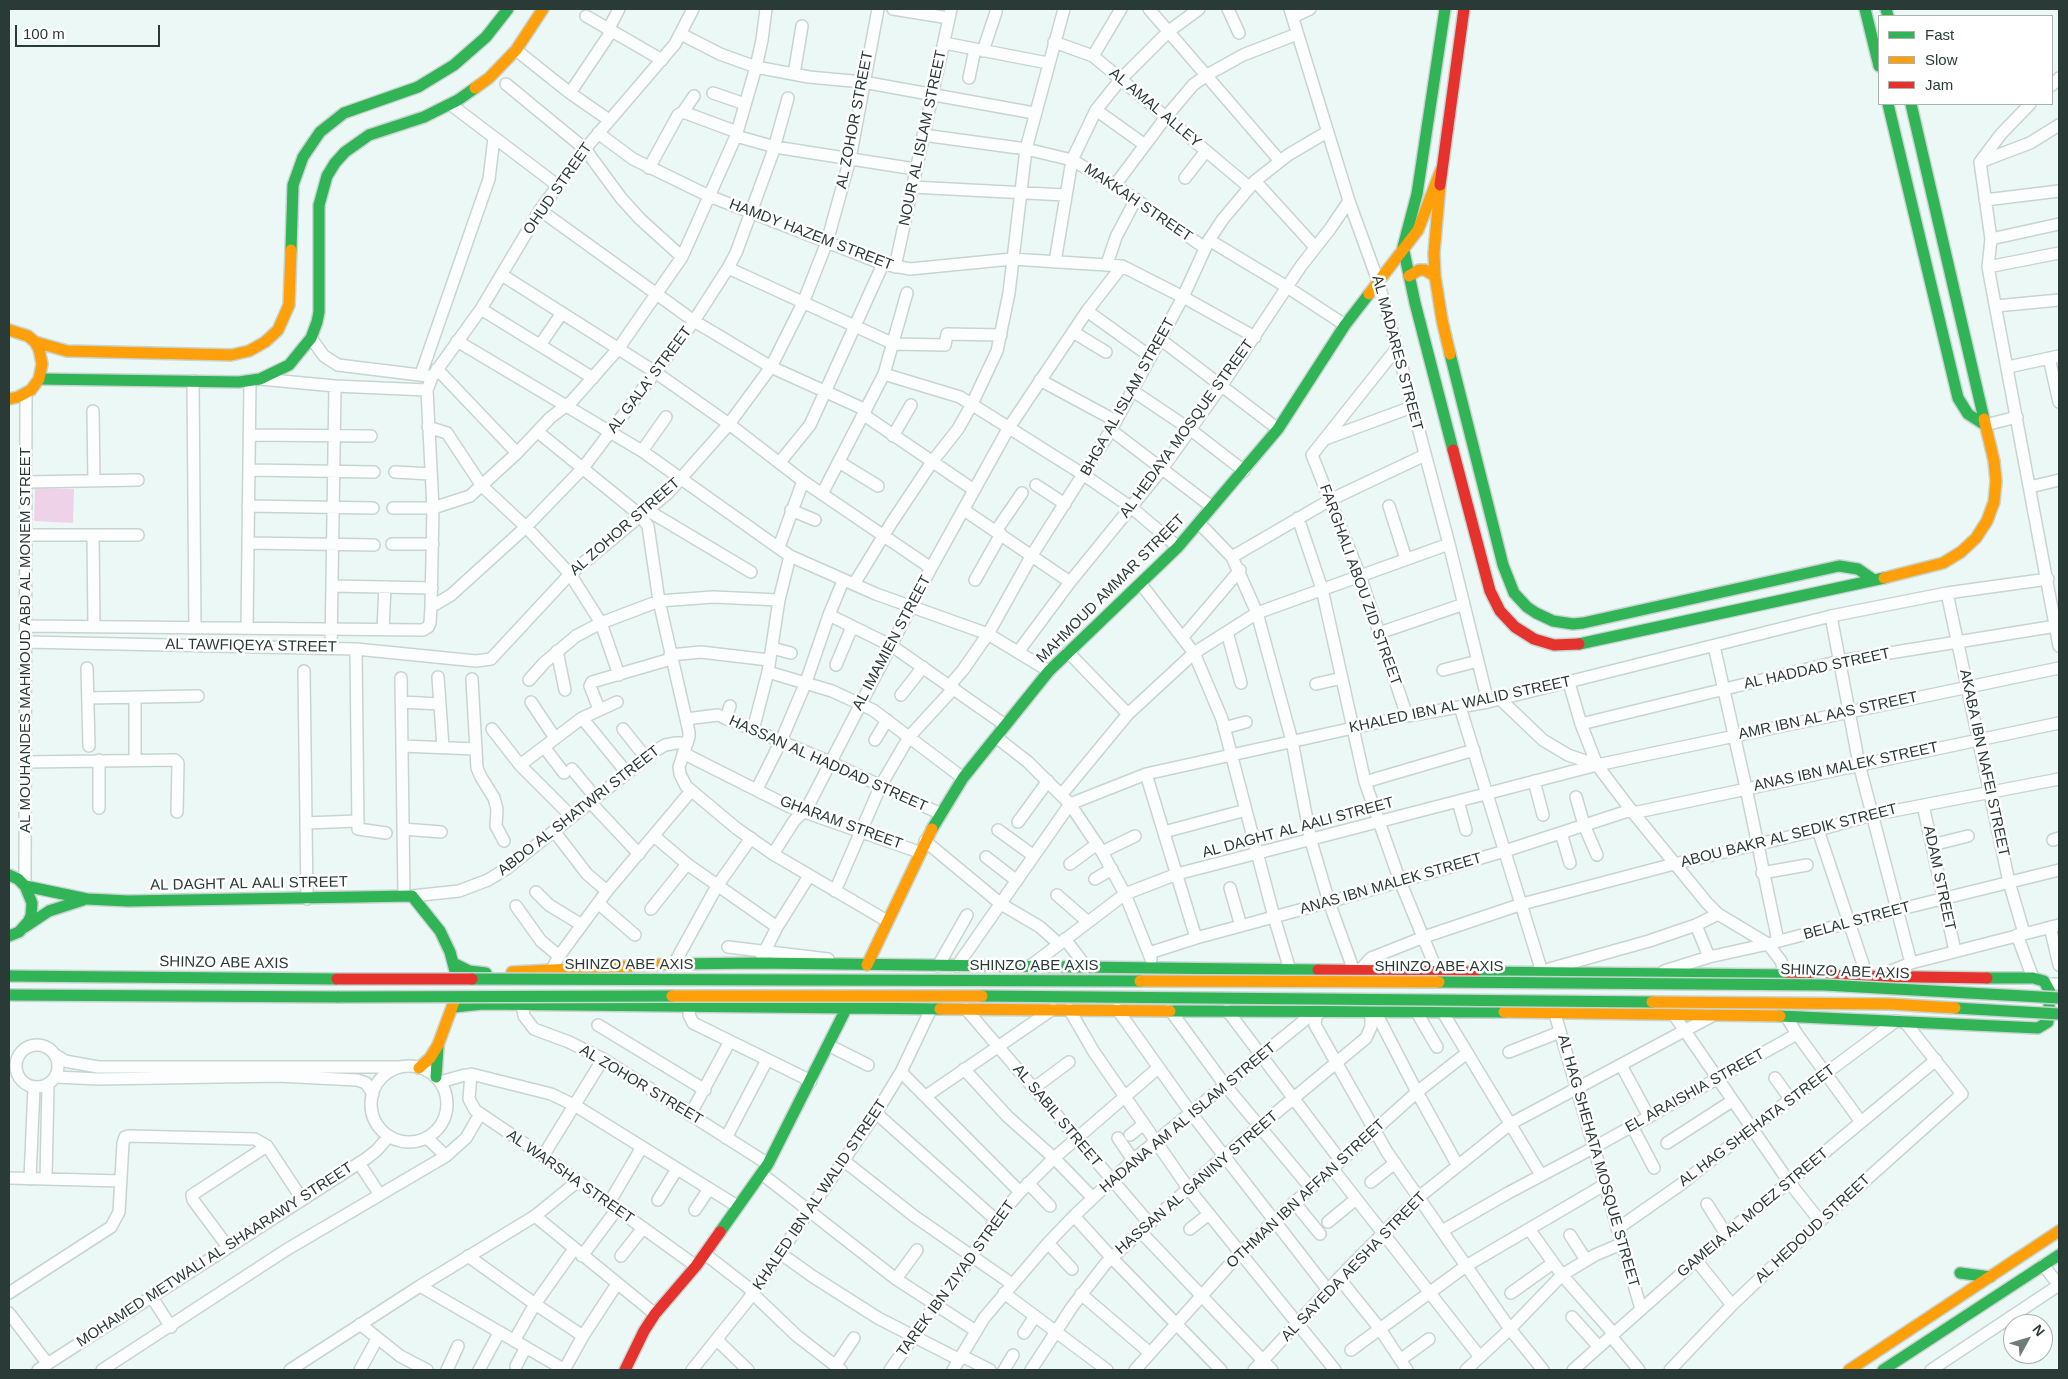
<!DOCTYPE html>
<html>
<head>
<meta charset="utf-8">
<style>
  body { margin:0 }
  #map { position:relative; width:2068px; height:1379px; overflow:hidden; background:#ecf8f6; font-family:Arial,sans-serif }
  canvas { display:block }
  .frame { position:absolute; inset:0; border:10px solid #2a3b37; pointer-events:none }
  .legend { position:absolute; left:1878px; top:15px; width:175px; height:90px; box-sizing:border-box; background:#fff; border:1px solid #aab1af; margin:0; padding:6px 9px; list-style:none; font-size:15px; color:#2a3b37 }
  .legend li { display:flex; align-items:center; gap:10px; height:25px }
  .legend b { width:25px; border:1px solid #aab1af }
  .north { position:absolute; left:2003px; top:1314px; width:50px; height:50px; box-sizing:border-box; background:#fff; border:1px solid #aab1af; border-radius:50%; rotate:51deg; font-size:14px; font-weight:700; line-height:20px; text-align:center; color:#2a3b37 }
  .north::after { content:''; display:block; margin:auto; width:18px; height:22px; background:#6e7d7a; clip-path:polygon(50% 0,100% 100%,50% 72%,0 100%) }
  .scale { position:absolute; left:15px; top:25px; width:145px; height:22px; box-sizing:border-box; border:2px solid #2a3b37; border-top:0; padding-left:6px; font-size:15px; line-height:18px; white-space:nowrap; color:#2a3b37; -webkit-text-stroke:4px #fff; paint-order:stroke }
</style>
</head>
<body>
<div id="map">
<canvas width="2068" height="1379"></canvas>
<div class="frame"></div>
<ul class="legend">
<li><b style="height:6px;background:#30b455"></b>Fast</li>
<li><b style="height:6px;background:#ff9f0a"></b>Slow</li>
<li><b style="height:6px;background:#e5322d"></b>Jam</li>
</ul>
<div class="north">N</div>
<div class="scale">100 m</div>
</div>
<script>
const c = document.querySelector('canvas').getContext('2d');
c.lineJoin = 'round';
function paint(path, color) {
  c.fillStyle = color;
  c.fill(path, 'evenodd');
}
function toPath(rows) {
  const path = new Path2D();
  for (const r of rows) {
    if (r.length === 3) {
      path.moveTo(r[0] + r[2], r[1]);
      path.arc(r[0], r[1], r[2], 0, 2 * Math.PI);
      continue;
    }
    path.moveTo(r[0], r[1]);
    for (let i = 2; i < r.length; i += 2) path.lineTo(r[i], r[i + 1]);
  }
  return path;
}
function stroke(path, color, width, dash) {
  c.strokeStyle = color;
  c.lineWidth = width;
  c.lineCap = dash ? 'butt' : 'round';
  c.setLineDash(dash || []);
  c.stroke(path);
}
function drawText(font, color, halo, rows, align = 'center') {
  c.font = font + ' Arial,sans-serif';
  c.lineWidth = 5;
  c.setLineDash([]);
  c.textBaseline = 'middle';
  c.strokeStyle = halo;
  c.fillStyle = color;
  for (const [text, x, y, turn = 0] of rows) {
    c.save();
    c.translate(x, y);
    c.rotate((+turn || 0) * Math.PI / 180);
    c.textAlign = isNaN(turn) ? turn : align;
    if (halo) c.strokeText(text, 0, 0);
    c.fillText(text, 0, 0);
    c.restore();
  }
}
paint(toPath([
  [35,488,74,489,73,523,34,521]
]), '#eed3e8');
const street = toPath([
  [893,9,949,18],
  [1149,9,1280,161],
  [1228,9,1239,33],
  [1290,9,1349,201,1378,281,1397,348,1449,544,1488,702],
  [586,16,662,60],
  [1293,17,1310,9],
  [608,30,619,9],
  [681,34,720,54,756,67,809,77,863,82,1034,113],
  [1054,42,1093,56,1249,187],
  [944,43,1048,63],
  [516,50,570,93,609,120],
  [983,51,996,12],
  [1093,56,1121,9],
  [794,74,802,26],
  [969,78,975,49],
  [506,84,585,149,621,198,640,219,682,257],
  [2052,85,2059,78],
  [570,93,611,32],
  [713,93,745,104],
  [450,104,557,185],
  [1096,110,1145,145],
  [683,112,694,96],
  [598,133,633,159,709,196,883,264,910,269,1012,259,1122,266,1183,297,1255,337],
  [923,135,1026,149,1072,160,1115,185,1205,248],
  [736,136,775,147,915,169],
  [1980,162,1991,239,1988,267,2059,646],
  [1980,162,2030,143,2059,125],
  [1980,162,2001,134,2030,104],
  [649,168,678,115,683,112,737,132],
  [1185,178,1206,151],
  [1255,181,1315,247],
  [1115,185,1166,117,1193,85,1207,75,1243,55,1297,34],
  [912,187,1065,195],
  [1985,200,2059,191],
  [540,210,694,321,771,367,866,410],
  [1991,239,2059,224],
  [1209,240,1287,287,1345,325],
  [1055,262,1072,160,1096,110,1121,79,1169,31,1199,9],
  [1107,264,1116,237,1136,199],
  [895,267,951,9],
  [1988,267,2059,253],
  [728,268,894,344,945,345,947,334,1001,335],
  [502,275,655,372,729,424,803,481,931,568],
  [1996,306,2059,300],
  [481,309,593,378],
  [1087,311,1151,357],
  [1073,332,1106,352],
  [311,338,324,356,338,365,428,376],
  [1160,339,1278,429],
  [457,341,642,451,790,556,876,594,988,634,1049,671],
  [540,345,562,313],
  [1397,348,1312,455,1360,576,1407,716],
  [2049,358,2059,402],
  [2008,367,2059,356],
  [437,369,517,453],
  [421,374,489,179,494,138],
  [884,374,960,397,1084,475,1132,508,1178,547],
  [260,379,335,386,427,390],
  [1040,380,1116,421],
  [193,381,195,628],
  [1133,391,1191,430,1244,471],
  [93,411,94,481],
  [864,415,974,490],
  [1985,425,2017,417],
  [428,427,447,433,482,486,526,527,570,574,601,623,619,675],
  [1111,430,1212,507],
  [538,432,640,515,648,526,659,601,689,732,689,737,679,767,680,774,686,786,736,828,773,854,887,921],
  [249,435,371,436],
  [893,436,911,405],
  [1325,439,1412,407],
  [642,451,666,417],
  [780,462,810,425,883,264],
  [839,462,878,486],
  [249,470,374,472],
  [395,472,431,474],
  [26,482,138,480],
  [1036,485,1065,504],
  [2030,487,2059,480],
  [822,494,884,374,907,293],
  [248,506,373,508],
  [1389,506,1406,559],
  [393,508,433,508,470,496,517,453,550,418,572,401,618,349,682,257,736,136,756,67,762,40,766,9],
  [647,510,751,572],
  [791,510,815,520],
  [964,510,1070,582],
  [1298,518,1322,589,1365,782,1400,881,1437,971],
  [1199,523,1232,557,1257,613,1292,741,1311,841,1329,902,1354,971],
  [996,531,1022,493],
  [26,535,138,535],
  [93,535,94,627],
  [248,543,374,545],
  [392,544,433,544],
  [779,547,803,481],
  [1232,557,1330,500,1425,455],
  [975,580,1001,534],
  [854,584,892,522,932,462,958,429,972,404,997,351,1009,293,1026,149,1064,9],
  [1141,584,1194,653,1222,719,1274,917,1290,970],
  [332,586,432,588],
  [1947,593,2009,882,2024,933],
  [431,607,451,595,526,527,583,468,694,321,728,268,736,253,773,152,788,98],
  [829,615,892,646,1005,725],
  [1831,616,1859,764,1911,963],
  [26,626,423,630,428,627,430,623,431,607,433,508,427,390,432,377,481,309,540,210,585,149,675,44,693,9],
  [247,628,250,381],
  [383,629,385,587],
  [1227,632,1241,683],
  [1379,633,1464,604],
  [1183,637,1240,570],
  [26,642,356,649,476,661,491,659,570,574,668,493,729,424,771,367,803,303,827,242,850,159,878,9],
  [1714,646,1746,788,1778,941],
  [331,648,335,386],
  [772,648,791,653],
  [356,649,358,829,386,833],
  [557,651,565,690],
  [1018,652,1070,582,1162,469,1222,385,1301,266,1330,229,1349,201],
  [1068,652,1128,714],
  [670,655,701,652,769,660],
  [836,665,852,627],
  [87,668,89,746],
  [1443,670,1478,661],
  [304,671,307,899],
  [768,672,832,691,873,710,963,778],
  [438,677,443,747],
  [401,678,404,896],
  [472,679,477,768,481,777,494,798,497,809,496,826,504,841],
  [529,680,544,663,576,636,601,623,659,601,713,597,779,600],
  [1569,683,1581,724,1597,765,1631,810,1707,903,1718,914,1768,944,1781,961,1785,975],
  [1316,684,1342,678],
  [950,685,963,670,988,634,1032,555,1111,430,1183,297,1209,240,1223,219,1255,181,1288,155,1327,132],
  [901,695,923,667],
  [135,697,135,759],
  [88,698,198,696],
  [1500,699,1543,740,1568,755,1597,765],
  [401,702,440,704],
  [531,702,555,738],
  [1460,707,1542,972],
  [599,709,590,686,592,682,671,659],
  [582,718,627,773],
  [686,719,718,715,830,762,941,814],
  [726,719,730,706],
  [1581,724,1840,661,2056,626],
  [1224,728,1246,722],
  [492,729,520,765,572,817],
  [623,729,646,758],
  [753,730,768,672,779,600,790,556],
  [996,737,1028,762,1070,804,1102,852,1125,894,1151,959],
  [875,740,887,720],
  [402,746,476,749],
  [544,747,564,773],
  [683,753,790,807,919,852],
  [99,760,99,808],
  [26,762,175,760,178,763,177,812],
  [520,765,582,718,617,702],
  [572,769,596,798],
  [1146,774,1196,938],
  [1534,781,1543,815],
  [1365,782,1474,750],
  [757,789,781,741,806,682,829,615,843,581],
  [1062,794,1128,714,1194,653,1257,613,1449,544],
  [1576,797,1584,825,1597,855],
  [1458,801,1466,830],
  [590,802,639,854],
  [1923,805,1955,951],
  [1633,813,2059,723],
  [1018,822,1048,781],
  [306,823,357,821],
  [403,829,441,832],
  [998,830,1034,856],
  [1818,830,1867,976],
  [554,831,587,874,607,891],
  [1164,832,1246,810],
  [1561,833,1570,863],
  [654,836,687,864,777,927],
  [2053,840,2059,838],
  [925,841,1001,904,1040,927,1059,944],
  [1932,845,1968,836],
  [1102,852,1135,836],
  [773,854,794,821,807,808,931,568,1008,429,1087,311,1122,266],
  [986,857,1017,881],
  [1070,864,1097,844],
  [1762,873,1807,865],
  [1095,879,1112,869],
  [25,886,26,394],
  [1230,888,1241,926],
  [835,891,881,785,909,737,954,688],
  [536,892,549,905,582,925],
  [1057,895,1088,922],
  [412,896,459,891,488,880,506,869,655,751,665,745,676,743,687,743],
  [598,903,635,935],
  [516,906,541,941,559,956],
  [651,909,687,864],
  [1696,925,1709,957],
  [2050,927,2059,965],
  [2017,935,2033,978],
  [1065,939,1087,968],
  [728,947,828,959],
  [1149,953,1196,938,1329,902,1505,851,1631,810],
  [762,957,777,927,809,876],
  [674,964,717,886,751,838],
  [938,966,967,915],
  [957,966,1070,804,1146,774,1407,716,1488,702,1831,616,1947,593,2048,579],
  [1029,967,1125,894,1177,874,1597,765,2059,668],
  [552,969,559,956,607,891,691,791],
  [1549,969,1649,941,1696,925,1718,914],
  [1360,970,1371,958,1424,937,1522,904,1674,864,1818,830,1872,815,2059,779],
  [1664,971,1709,957,1768,944,1897,910,2059,870],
  [1883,974,1911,963,2059,925],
  [2047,984,2059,984],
  [522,1005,524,1016,534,1029,569,1042,603,1059,768,1164],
  [690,1007,689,1015,693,1023,811,1081],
  [966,1009,1149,1223],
  [1069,1009,1094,1052,1188,1188,1335,1370],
  [1117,1009,1191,1113,1328,1290],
  [1170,1010,1225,1085,1310,1187],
  [1227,1010,1340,1160],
  [1321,1011,1316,1017,1315,1025,1387,1152,1510,1329,1543,1370],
  [1375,1011,1417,1092,1458,1166],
  [1416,1011,1437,1047],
  [1442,1011,1541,1175],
  [1555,1014,1641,1309],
  [1674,1015,1789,1182,1820,1221],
  [1786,1016,1797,1034,1861,1122],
  [598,1025,705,1090],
  [37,1066,21],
  [828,1045,868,1065],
  [1509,1052,1560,1032],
  [57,1056,65,1061,98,1067,400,1067],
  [1621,1065,1649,1117],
  [409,1104,38],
  [964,1069,1007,1116,1054,1158,1093,1198],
  [901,1072,1020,1192],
  [471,1074,469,1099,475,1110,543,1156,696,1266],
  [56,1077,99,1079,278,1076,357,1080,366,1083,373,1094],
  [1775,1078,1791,1100],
  [440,1082,465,1075,475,1075,551,1094,576,1106,737,1206],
  [1034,1088,1069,1062],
  [926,1096,1053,1009],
  [876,1113,996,1220],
  [690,1115,730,1041],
  [1632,1126,1654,1168],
  [1130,1135,1144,1124],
  [427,1138,446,1156],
  [726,1138,767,1060],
  [1118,1138,1133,1160],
  [1667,1143,1732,1101],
  [543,1156,603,1059],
  [843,1160,914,1216,1012,1284],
  [359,1163,380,1195],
  [1332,1168,1480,1357],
  [762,1174,896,1279,976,1331],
  [9,1178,121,1181],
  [30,1179,34,1087],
  [46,1179,48,1084],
  [1371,1182,1395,1163],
  [1028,1183,1050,1206],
  [658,1200,677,1169],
  [1294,1202,1320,1234],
  [609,1203,642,1147],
  [1707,1204,1726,1234],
  [695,1210,709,1189],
  [535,1216,655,1314],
  [1074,1216,1112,1258,1221,1370],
  [1328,1222,1356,1199],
  [1190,1229,1209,1214],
  [1529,1229,1562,1275,1614,1334],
  [1617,1229,1680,1185,1752,1128,1896,1021],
  [1140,1231,1272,1370],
  [1442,1231,1508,1193,1593,1148,1797,1034],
  [1570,1235,1586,1260],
  [1048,1243,1072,1269],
  [228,1247,193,1200,192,1195,267,1146],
  [780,1253,812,1276,878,1318,960,1360],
  [705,1254,754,1292],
  [468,1256,535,1304,583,1336],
  [582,1256,617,1209],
  [621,1256,643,1228],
  [1696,1260,1732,1305],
  [2043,1265,2059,1285],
  [1339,1278,1380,1329,1407,1370],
  [896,1279,917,1250],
  [420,1286,565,1370],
  [9,1293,111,1227,119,1212,123,1143,125,1137,129,1136,255,1139,267,1146,302,1199],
  [1004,1293,1107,1370],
  [1511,1293,1553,1263],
  [753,1294,797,1336,841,1370],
  [1081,1294,1150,1353],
  [151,1296,171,1327],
  [9,1313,47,1363],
  [1572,1317,1599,1347],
  [360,1324,400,1356,427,1370],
  [1024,1333,1035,1316],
  [1611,1336,1639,1370],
  [717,1340,748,1370],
  [514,1341,535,1304,574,1249],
  [1351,1350,1466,1266,1604,1185],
  [962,1356,990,1370],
  [1400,1360,1429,1339],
  [516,1366,526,1347],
  [835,1366,854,1338],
  [38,1370,367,1158,377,1150,389,1136],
  [102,1370,286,1250,446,1156,466,1138,480,1114],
  [290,1370,420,1286,535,1216,578,1181],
  [360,1370,377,1339],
  [447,1370,458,1346],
  [479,1370,499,1333],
  [564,1370,583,1336,617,1284],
  [692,1370,748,1300,876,1113,901,1072,931,1009],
  [890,1370,936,1304,961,1272,996,1220,1020,1192,1054,1158,1158,1068],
  [953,1370,984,1318,1048,1243,1074,1216,1133,1160,1317,1010],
  [1004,1370,1013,1355],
  [1031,1370,1072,1307,1106,1263,1224,1156,1366,1038,1371,1027,1371,1011],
  [1135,1370,1241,1252,1275,1220,1417,1092,1467,1053],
  [1254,1370,1339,1278,1419,1197,1510,1124,1712,1016],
  [1466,1370,1510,1329,1562,1275,1595,1255,1621,1244],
  [1573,1370,1726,1234,1936,1060],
  [1670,1370,1732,1305,1820,1221,1962,1094,1905,1022],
  [1931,1370,2059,1285]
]);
const fast = toPath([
  [1445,9,1417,194,1403,247,1415,303,1453,450],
  [1865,9,1879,66],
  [1886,9,1888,16],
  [1888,104,1958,398,1968,414,1985,425],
  [1911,104,1984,419],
  [291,250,293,185,303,157,320,132,344,113,418,87,454,65,486,37,508,9],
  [1450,354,1503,565,1514,593,1527,607,1536,613,1553,621,1573,624,1583,623,1839,566,1858,569,1874,580],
  [39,379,239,382,260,379,289,365,311,338,317,322,319,312,319,205,327,176,335,163,345,152,369,135,424,117,458,100,475,88],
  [1579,644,1884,578],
  [932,829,963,778,1049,671,1178,547,1278,429,1345,325,1369,294],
  [9,875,18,879,25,886,32,903,31,916,28,922,19,932,9,936],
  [25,886,87,899,128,901,412,896,440,931,450,952,455,971],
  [25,927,49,911,83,900],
  [453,963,469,971,486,973],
  [673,964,760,963,1318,970],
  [1475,972,1790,975],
  [9,976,337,979],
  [9,995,339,997],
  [454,1007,483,1004,940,1009],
  [1170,1011,1504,1012],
  [1780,1016,2038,1028,2048,1022,2050,992,2044,981,2033,978,1987,978],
  [436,1077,438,1047],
  [720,1232,768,1164,846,1009],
  [1960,1273,1990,1277],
  [1883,1370,2059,1255]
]);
const slow = toPath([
  [475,88,489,78,516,50,543,9],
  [1440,185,1434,253,1435,276,1442,320,1450,354],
  [1409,276,1419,270,1425,270,1435,276],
  [1369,294,1418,230,1441,170],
  [9,330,28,336,35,342,39,349,42,364,39,379,31,390,18,397,9,399],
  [35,342,67,351,231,355,249,351,265,342,278,330,289,305,291,250],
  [1884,578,1943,563,1961,552,1976,538,1987,521,1994,502,1996,481,1994,461,1984,419],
  [867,965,932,829],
  [512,972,673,964],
  [940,1009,1170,1011],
  [1504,1012,1780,1016],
  [419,1068,430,1058,438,1045,455,999],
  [1849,1370,2059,1231]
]);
const jam = toPath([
  [1440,185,1464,9],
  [1453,450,1490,591,1500,611,1515,627,1534,639,1554,645,1579,644],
  [1318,970,1475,972],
  [1790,975,1987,978],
  [625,1370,644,1331,655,1314,696,1266,720,1232]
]);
stroke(street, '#c8d4d2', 14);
stroke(fast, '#c8d4d2', 14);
stroke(slow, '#c8d4d2', 14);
stroke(jam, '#c8d4d2', 14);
stroke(street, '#fcfefe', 11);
stroke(fast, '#30b455', 11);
stroke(slow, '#ff9f0a', 11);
stroke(jam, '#e5322d', 11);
const fastBridge = toPath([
  [472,979,1140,981],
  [1439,982,1824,985,2059,998],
  [982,996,1652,1002],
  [339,997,672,996],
  [1955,1008,2059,1014]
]);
const slowBridge = toPath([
  [1140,981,1439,982],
  [672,996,982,996],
  [1652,1002,1890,1004,1955,1008]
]);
const jamBridge = toPath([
  [337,979,472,979]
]);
stroke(fastBridge, '#c8d4d2', 14, []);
stroke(slowBridge, '#c8d4d2', 14, []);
stroke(jamBridge, '#c8d4d2', 14, []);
stroke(fastBridge, '#30b455', 11);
stroke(slowBridge, '#ff9f0a', 11);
stroke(jamBridge, '#e5322d', 11);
drawText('15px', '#2a3b37', '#fff', [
  ["AL AMAL ALLEY",1155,108,40],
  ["AL ZOHOR STREET",855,120,-79],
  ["NOUR AL ISLAM STREET",923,138,-78],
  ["OHUD STREET",558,189,-55],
  ["MAKKAH STREET",1138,203,34],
  ["HAMDY HAZEM STREET",811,235,21],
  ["AL MADARES STREET",1397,353,75],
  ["AL GALA' STREET",650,380,-53],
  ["BHGA AL ISLAM STREET",1128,397,-61],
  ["AL HEDAYA MOSQUE STREET",1187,429,-54],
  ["AL ZOHOR STREET",625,527,-41],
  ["FARGHALI ABOU ZID STREET",1360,585,70],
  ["MAHMOUD AMMAR STREET",1111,589,-45],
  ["AL MOUHANDES MAHMOUD ABD AL MONEM STREET",26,640,-90],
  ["AL IMAMIEN STREET",892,643,-62],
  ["AL TAWFIQEYA STREET",251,646,1],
  ["AL HADDAD STREET",1817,669,-12],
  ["KHALED IBN AL WALID STREET",1460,705,-12],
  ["AMR IBN AL AAS STREET",1828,716,-12],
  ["AKABA IBN NAFEI STREET",1984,763,78],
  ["HASSAN AL HADDAD STREET",828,764,24],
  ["ANAS IBN MALEK STREET",1846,767,-12],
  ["ABDO AL SHATWRI STREET",579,811,-38],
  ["GHARAM STREET",841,823,20],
  ["AL DAGHT AL AALI STREET",1298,828,-15],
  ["ABOU BAKR AL SEDIK STREET",1789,836,-14],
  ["ADAM STREET",1939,878,78],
  ["AL DAGHT AL AALI STREET",249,884,-1],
  ["ANAS IBN MALEK STREET",1391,884,-16],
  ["BELAL STREET",1857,921,-15],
  ["SHINZO ABE AXIS",224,963,1],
  ["SHINZO ABE AXIS",629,965],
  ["SHINZO ABE AXIS",1034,966],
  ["SHINZO ABE AXIS",1439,967],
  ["SHINZO ABE AXIS",1845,972,2],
  ["AL ZOHOR STREET",641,1085,31],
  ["EL ARAISHIA STREET",1695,1091,-29],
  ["AL SABIL STREET",1057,1116,50],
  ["HADANA AM AL ISLAM STREET",1188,1118,-40],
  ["AL HAG SHEHATA STREET",1757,1126,-37],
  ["AL HAG SHEHATA MOSQUE STREET",1598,1161,74],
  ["AL WARSHA STREET",570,1177,35],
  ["HASSAN AL GANINY STREET",1197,1183,-41],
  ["OTHMAN IBN AFFAN STREET",1306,1194,-43],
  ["KHALED IBN AL WALID STREET",820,1195,-56],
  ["GAMEIA AL MOEZ STREET",1753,1213,-40],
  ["AL HEDOUD STREET",1813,1229,-43],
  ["MOHAMED METWALI AL SHAARAWY STREET",215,1255,-33],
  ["AL SAYEDA AESHA STREET",1354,1267,-46],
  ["TAREK IBN ZIYAD STREET",956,1279,-54]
]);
</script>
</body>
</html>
